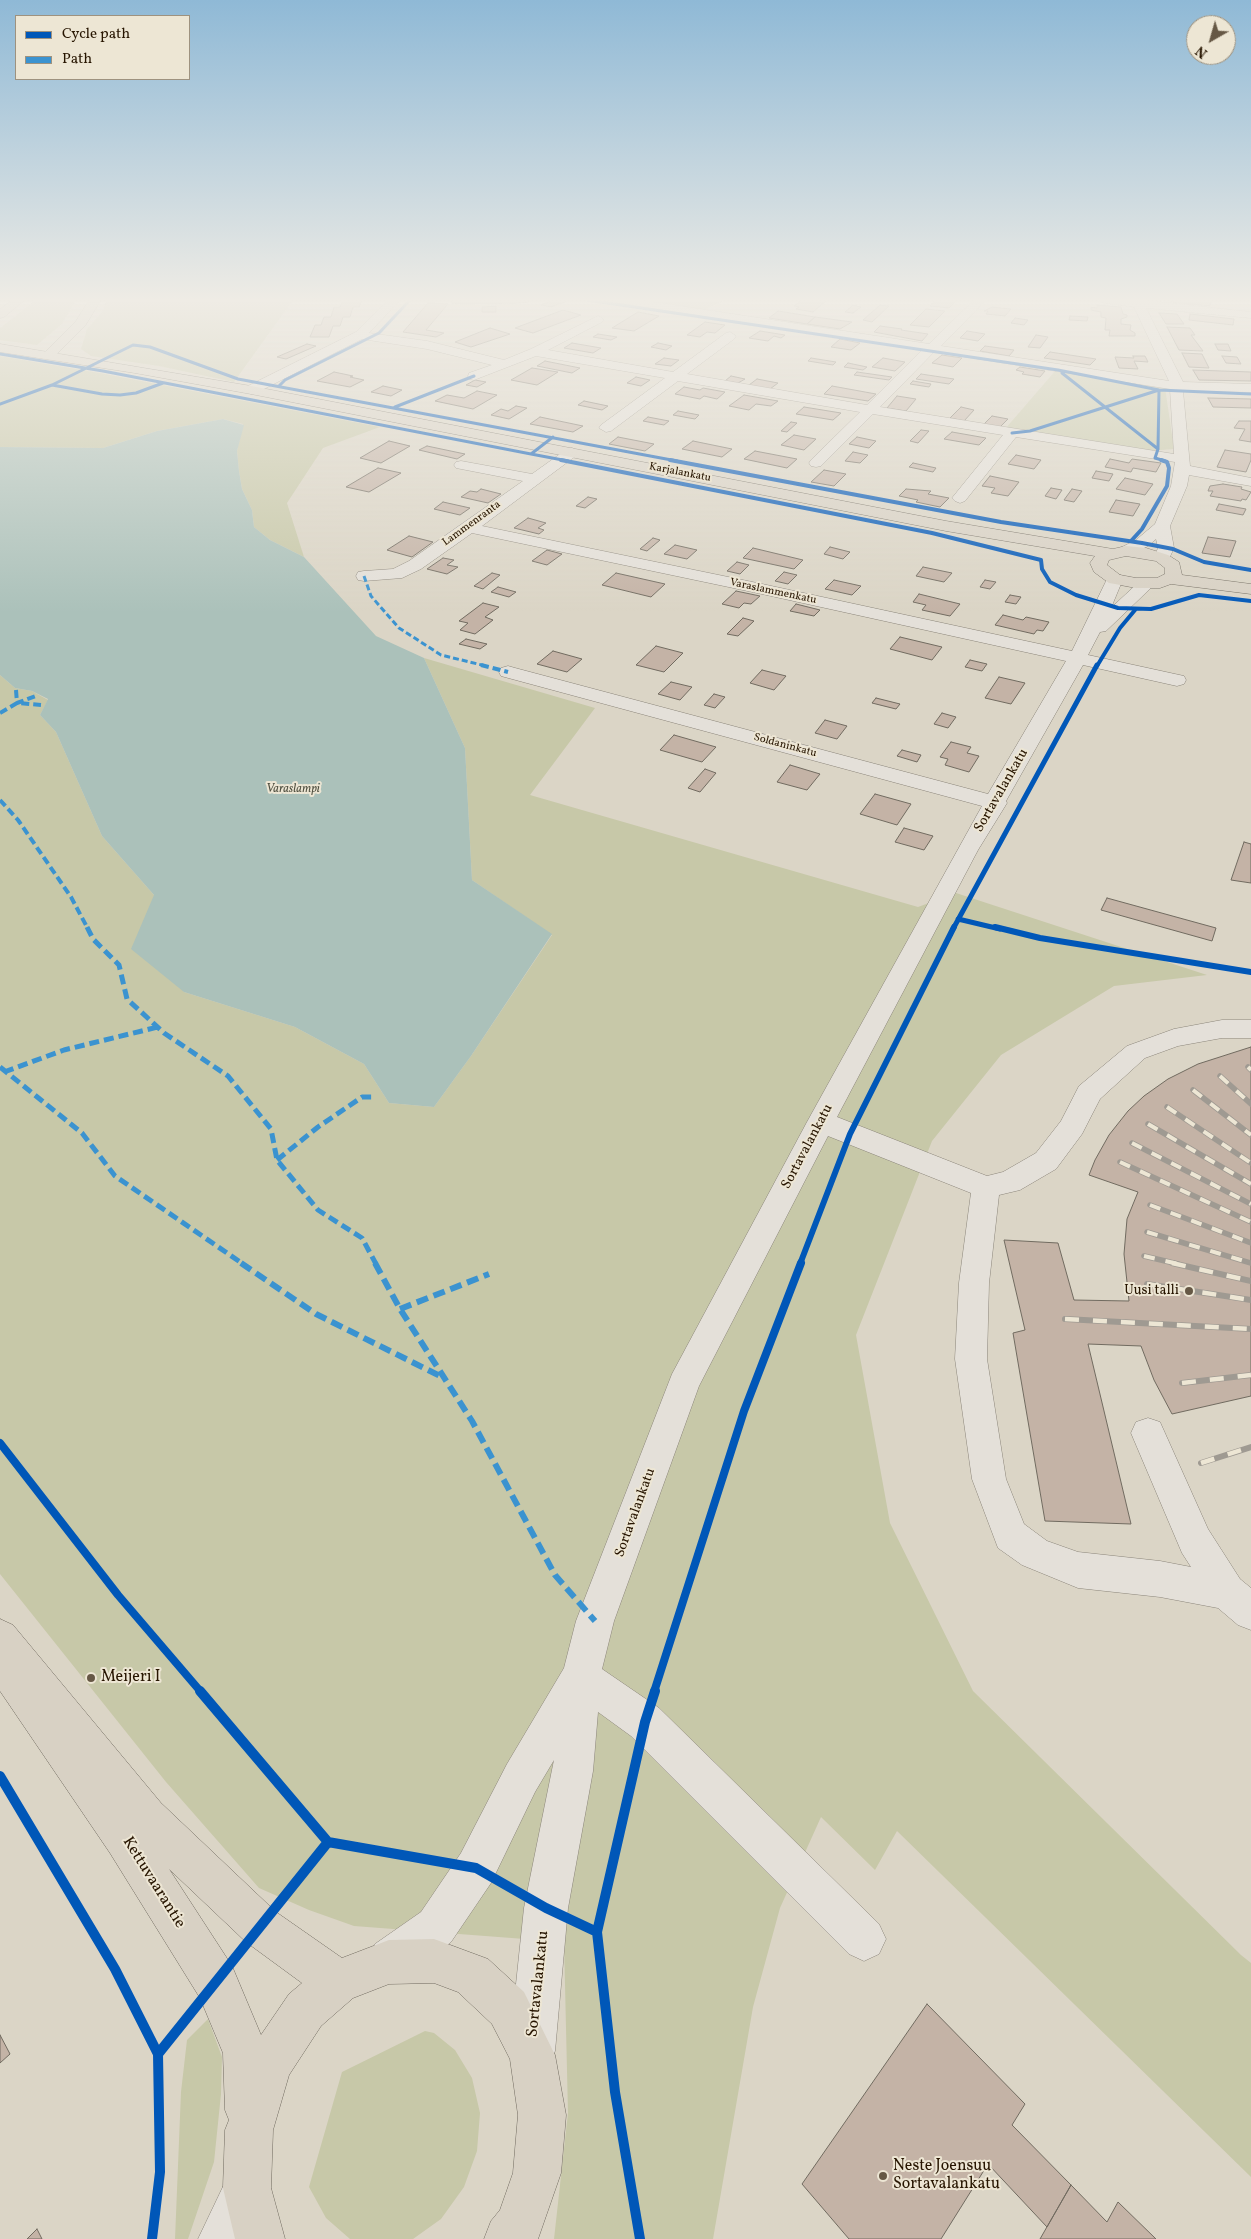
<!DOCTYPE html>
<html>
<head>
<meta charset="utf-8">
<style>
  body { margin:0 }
  #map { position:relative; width:1251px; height:2239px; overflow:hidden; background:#dbd5c6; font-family:Vollkorn,serif }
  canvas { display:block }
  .legend { position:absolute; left:15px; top:15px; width:175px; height:65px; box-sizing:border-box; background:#ede6d4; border:1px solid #9e927f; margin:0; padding:6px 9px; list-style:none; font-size:15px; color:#271500 }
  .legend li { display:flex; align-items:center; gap:10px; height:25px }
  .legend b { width:25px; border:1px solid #9e927f }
  .north { position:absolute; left:1186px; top:15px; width:50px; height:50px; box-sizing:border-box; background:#ede6d4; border:1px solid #9e927f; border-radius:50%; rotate:218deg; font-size:14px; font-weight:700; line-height:20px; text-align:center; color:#271500 }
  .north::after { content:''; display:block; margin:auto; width:18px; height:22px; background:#665845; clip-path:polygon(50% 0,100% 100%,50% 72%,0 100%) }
</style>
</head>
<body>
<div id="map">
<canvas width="1251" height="2239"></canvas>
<ul class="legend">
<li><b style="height:6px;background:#0057b8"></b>Cycle path</li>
<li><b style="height:6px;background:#3b93d0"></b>Path</li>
</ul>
<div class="north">N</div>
</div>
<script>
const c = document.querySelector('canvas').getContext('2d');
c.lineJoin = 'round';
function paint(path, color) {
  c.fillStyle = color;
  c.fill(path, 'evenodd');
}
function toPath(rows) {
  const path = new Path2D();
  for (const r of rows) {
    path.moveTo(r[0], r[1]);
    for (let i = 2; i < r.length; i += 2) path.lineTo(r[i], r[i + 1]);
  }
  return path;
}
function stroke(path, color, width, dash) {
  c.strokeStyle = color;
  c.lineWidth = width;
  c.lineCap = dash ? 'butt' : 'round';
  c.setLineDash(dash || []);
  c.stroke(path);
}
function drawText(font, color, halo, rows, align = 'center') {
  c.font = font + ' Vollkorn,serif';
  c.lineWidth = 4;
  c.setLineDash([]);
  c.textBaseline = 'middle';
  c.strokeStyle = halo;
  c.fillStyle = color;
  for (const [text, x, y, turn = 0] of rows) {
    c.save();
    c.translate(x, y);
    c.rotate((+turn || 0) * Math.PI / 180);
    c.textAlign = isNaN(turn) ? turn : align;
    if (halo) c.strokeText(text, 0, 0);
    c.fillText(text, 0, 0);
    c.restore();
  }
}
paint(toPath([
  [36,300,76,300,62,324,37,345,0,340,0,328],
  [107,300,293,300,234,382,159,366,91,356,81,349,87,329,102,312],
  [622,300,725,300,700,312],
  [0,356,100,373,380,427,323,448,287,503,304,557,270,540,254,527,252,510,242,489,239,471,237,451,243,424,223,419,157,431,103,448,0,447],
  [1056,370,1165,387,1174,449,1148,451,1005,429],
  [424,658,595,708,530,795,918,907,956,893,1207,975,1114,986,1001,1055,932,1141,856,1335,890,1523,973,1691,1241,1955,1251,1963,1251,2177,897,1831,875,1870,821,1817,780,1908,753,2007,713,2239,554,2239,568,2113,564,1942,354,1926,309,1910,259,1888,166,1782,0,1574,0,675,15,688,32,691,48,700,40,715,56,732,102,836,154,895,184,992,295,1027,364,1064,389,1103,434,1107,471,1056,552,935,472,880,465,748],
  [208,2019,222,2057,221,2094,214,2162,188,2239,175,2239,181,2092,187,2040],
  [425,2031,434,2033,455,2050,472,2078,480,2113,477,2151,464,2187,441,2219,413,2239,350,2239,326,2218,309,2187,342,2072]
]), '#c7c8a8');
paint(toPath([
  [223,419,244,425,237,451,239,471,242,489,252,510,254,527,270,540,304,557,376,636,424,658,465,748,472,880,552,934,471,1056,434,1107,389,1103,364,1064,295,1027,184,992,131,949,154,895,102,836,56,732,40,715,48,699,32,691,15,688,0,675,0,447,103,448,157,431]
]), '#abc1ba');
const building = toPath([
  [343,300,362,300,359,307,353,307,350,317,343,317,340,326,333,326,329,337,310,337,315,325,321,325,324,317,331,317,334,307,340,307,343,300],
  [452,300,528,300,528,302,515,303,463,304,452,303,452,300],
  [554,300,567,301,551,307,541,305,554,300],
  [802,300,819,300,826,301,813,312,796,309,799,307,794,306,802,300],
  [935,300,957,300,949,308,930,306,935,300],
  [1172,300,1206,300,1211,301,1210,306,1172,302,1172,300],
  [428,303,448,304,426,330,444,333,436,337,403,332,428,303],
  [853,305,861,307,853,313,845,312,853,305],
  [880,305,889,306,872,322,863,320,880,305],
  [1097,305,1121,307,1123,314,1127,315,1127,317,1121,319,1121,324,1131,325,1130,330,1135,333,1135,336,1109,336,1110,330,1105,330,1106,318,1101,317,1101,312,1091,310,1091,307,1097,308,1097,305],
  [496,306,496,312,482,312,482,307,496,306],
  [992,307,1011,309,1005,316,986,314,988,311,984,311,992,307],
  [926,309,945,311,929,327,910,325,926,309],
  [563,310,581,315,533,333,515,328,563,310],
  [778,311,815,317,807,324,769,318,778,311],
  [638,312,659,316,634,331,612,328,638,312],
  [1159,313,1177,314,1184,324,1166,324,1159,313],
  [1190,314,1234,319,1233,325,1189,320,1190,314],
  [1070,316,1088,317,1087,321,1069,320,1070,316],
  [815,317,852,322,840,329,807,324,815,317],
  [1015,318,1028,320,1024,325,1011,323,1015,318],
  [705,322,725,325,715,333,707,332,700,337,687,335,705,322],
  [880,326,902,329,901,330,928,334,922,341,874,332,880,326],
  [1167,327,1190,328,1195,335,1191,335,1203,351,1179,350,1167,327],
  [490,328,510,334,471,347,455,342,490,328],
  [760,331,785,335,781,338,774,336,768,341,749,338,760,331],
  [967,331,985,334,978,341,960,338,967,331],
  [598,334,617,337,611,340,593,337,598,334],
  [1036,335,1048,337,1040,348,1028,347,1036,335],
  [840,339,860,343,851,350,831,347,840,339],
  [572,343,601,348,593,353,564,348,572,343],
  [658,343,672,346,666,350,651,347,658,343],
  [307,344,316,346,286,359,277,357,307,344],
  [1215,344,1228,344,1231,351,1218,350,1215,344],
  [985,346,1014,350,1009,356,980,351,985,346],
  [1050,352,1096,359,1090,365,1044,358,1050,352],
  [1182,353,1202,354,1209,368,1189,367,1182,353],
  [942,355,962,358,953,367,932,363,942,355],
  [1133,356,1145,356,1148,362,1134,361,1138,369,1119,368,1115,357,1134,358,1133,356],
  [1222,356,1237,357,1241,364,1226,363,1222,356],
  [664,358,679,360,671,366,655,364,664,358],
  [811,358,836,362,833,365,808,361,811,358],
  [883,358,905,362,895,371,872,367,883,358],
  [545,361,580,368,572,373,537,366,545,361],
  [848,363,867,367,863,370,844,367,848,363],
  [1020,367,1045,371,1040,377,1022,374,1024,372,1016,370,1020,367],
  [532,368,558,372,537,385,511,380,532,368],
  [1193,370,1251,372,1251,381,1199,380,1193,370],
  [334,372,353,376,350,377,364,380,350,387,317,381,334,372],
  [857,372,892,377,889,380,854,375,857,372],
  [921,374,954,379,949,384,916,379,921,374],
  [731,376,745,379,738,383,725,381,731,376],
  [636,377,650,380,641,386,627,383,636,377],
  [757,379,778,383,770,389,749,385,757,379],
  [475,380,486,382,477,387,466,385,475,380],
  [913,381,931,384,929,387,910,384,913,381],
  [383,386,402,390,391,396,371,392,383,386],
  [832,386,876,394,868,401,824,394,832,386],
  [684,387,700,390,703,388,725,392,717,399,704,396,700,399,675,394,684,387],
  [477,391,497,395,473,409,435,401,447,395,464,398,477,391],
  [744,395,778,401,771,406,756,404,749,410,729,406,744,395],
  [897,396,916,399,906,411,887,408,897,396],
  [1208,398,1251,399,1251,408,1213,407,1208,398],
  [584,401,608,406,602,410,578,405,584,401],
  [516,406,527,408,509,419,491,415,501,409,508,411,516,406],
  [804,407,841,413,833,420,796,414,804,407],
  [961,407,974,410,964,421,950,418,961,407],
  [678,411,699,415,695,419,673,415,678,411],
  [992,416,1008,419,1000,427,984,424,992,416],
  [540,417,583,426,573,432,530,424,540,417],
  [648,417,669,421,664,425,643,421,648,417],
  [1239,421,1251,421,1251,442,1239,440,1245,429,1234,428,1239,421],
  [791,422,797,423,787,432,781,431,791,422],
  [921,430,929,431,918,443,910,441,921,430],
  [952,432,986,438,979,445,944,439,952,432],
  [794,435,816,439,804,450,781,445,794,435],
  [618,437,654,444,645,451,609,444,618,437],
  [857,437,876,441,869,448,849,444,857,437],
  [389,441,410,446,381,463,360,458,389,441],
  [693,441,732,449,722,457,682,449,693,441],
  [427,446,465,454,457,459,419,450,427,446],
  [1225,450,1251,454,1251,460,1246,472,1217,467,1225,450],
  [755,451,797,459,787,468,744,459,755,451],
  [853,452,868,455,860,463,845,461,853,452],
  [1016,455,1041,460,1034,469,1008,464,1016,455],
  [1110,459,1129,463,1132,459,1161,463,1156,472,1133,468,1131,472,1105,467,1110,459],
  [913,463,936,468,933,472,909,467,913,463],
  [378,468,401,473,369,492,346,487,378,468],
  [824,470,846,474,834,486,811,482,824,470],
  [1096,471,1113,474,1109,481,1092,478,1096,471],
  [990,476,1019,482,1008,496,991,493,995,488,982,486,990,476],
  [1125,478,1153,484,1145,495,1116,489,1125,478],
  [1223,484,1242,487,1241,489,1251,492,1246,500,1242,499,1241,501,1210,496,1213,491,1208,491,1210,486,1223,484],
  [1051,488,1062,490,1056,499,1045,496,1051,488],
  [481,489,501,494,488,503,461,497,470,491,477,492,481,489],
  [906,489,931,491,928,494,949,498,940,507,916,502,918,500,899,496,906,489],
  [1072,489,1082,491,1074,502,1064,500,1072,489],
  [588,497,597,499,585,508,576,506,588,497],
  [1116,500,1140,504,1133,516,1109,512,1116,500],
  [443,502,470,508,460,515,434,509,443,502],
  [1219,504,1246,509,1243,515,1216,510,1219,504],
  [528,518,546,523,538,528,544,530,539,534,514,528,528,518],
  [409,536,433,542,412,557,387,550,409,536],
  [1208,537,1236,541,1230,557,1202,553,1208,537],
  [653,538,660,540,647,551,640,549,653,538],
  [675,545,697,550,687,559,664,554,675,545],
  [830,547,850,552,843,559,824,554,830,547],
  [753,548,803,560,794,569,743,558,753,548],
  [547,550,562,554,547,565,532,561,547,550],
  [443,558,454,560,447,565,458,567,447,574,427,569,443,558],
  [737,562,749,565,740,574,727,571,737,562],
  [923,567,952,573,944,582,916,576,923,567],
  [784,572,797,575,788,584,775,581,784,572],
  [492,573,500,575,483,589,474,586,492,573],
  [616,573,665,584,651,597,602,585,616,573],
  [834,580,861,586,852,595,825,589,834,580],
  [985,580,996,582,990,589,980,587,985,580],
  [498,587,516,592,509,597,491,592,498,587],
  [736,591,760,596,751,604,744,603,739,608,722,604,736,591],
  [919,594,960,604,950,616,922,610,926,605,913,602,919,594],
  [1010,595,1021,597,1016,604,1005,602,1010,595],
  [483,603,499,607,485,617,493,620,475,634,460,630,468,623,459,621,483,603],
  [796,604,820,610,814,616,790,611,796,604],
  [1003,615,1023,620,1026,617,1049,622,1043,631,1037,630,1034,634,995,625,1003,615],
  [743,618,754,621,738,636,727,634,743,618],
  [900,637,942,647,932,660,890,649,900,637],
  [466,639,487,644,480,649,459,644,466,639],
  [656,646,683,653,664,672,636,665,656,646],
  [553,651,582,659,567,672,537,664,553,651],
  [970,660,987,664,982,671,965,667,970,660],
  [762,670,786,676,774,690,750,683,762,670],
  [999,677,1025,683,1011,704,985,698,999,677],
  [671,682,692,687,680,700,658,694,671,682],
  [714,694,725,697,715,708,704,705,714,694],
  [876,698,900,704,896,709,872,703,876,698],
  [942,713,956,717,948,728,934,724,942,713],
  [825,720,847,726,837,739,815,733,825,720],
  [674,735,716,747,702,762,660,750,674,735],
  [951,742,971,747,967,753,979,756,969,772,945,765,948,759,940,757,951,742],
  [902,750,921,755,917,762,897,756,902,750],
  [790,765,820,774,807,790,777,782,790,765],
  [705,769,716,773,700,792,688,788,705,769],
  [875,794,911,804,897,825,860,814,875,794],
  [904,828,933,836,924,850,895,842,904,828],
  [1244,842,1251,844,1251,883,1231,880,1244,842],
  [1107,898,1216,928,1212,941,1101,910,1107,898],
  [1251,1047,1251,1396,1172,1414,1154,1380,1141,1346,1088,1344,1131,1524,1045,1521,1013,1333,1025,1330,1004,1240,1058,1243,1074,1300,1129,1301,1124,1254,1127,1219,1138,1192,1089,1175,1095,1160,1109,1135,1128,1111,1144,1096,1168,1079,1198,1064,1251,1047],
  [927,2004,1025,2104,1012,2125,1071,2185,1047,2227,988,2164,941,2239,849,2239,802,2184,927,2004],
  [0,2035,10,2054,0,2063,0,2035],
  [1071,2185,1107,2222,1118,2202,1156,2239,1040,2239,1071,2185],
  [37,2229,42,2239,27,2239,37,2229]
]);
paint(building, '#c4b3a6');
stroke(building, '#716b60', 1);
const minor = toPath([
  [388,300,400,300,369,333,427,341,504,360,531,349,598,316,602,318,604,320,602,322,548,350,673,372,726,333,730,332,736,336,734,339,687,374,867,405,922,350,618,303,612,300,641,300,929,344,974,300,986,300,941,346,1169,381,1134,307,1104,303,1098,300,1143,300,1251,312,1251,318,1146,308,1183,382,1251,384,1251,392,1183,391,1190,466,1251,478,1251,486,1189,475,1187,486,1170,526,1174,548,1168,561,1162,563,1156,561,1154,558,1158,548,1156,539,1148,546,1132,554,1120,554,1118,551,1120,548,1136,540,1155,524,1171,486,1175,462,1016,437,965,501,960,503,955,501,952,498,1003,435,873,414,821,466,816,467,811,466,809,463,811,460,860,412,678,381,611,431,606,432,599,428,601,425,665,378,536,356,474,380,469,379,468,376,469,373,492,365,427,349,362,339,256,393,251,394,244,390,246,387,356,332,388,300],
  [934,352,1170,389,1174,454,880,407,934,352],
  [572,448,579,452,577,455,482,526,762,584,1072,651,1109,575,1121,575,1123,579,1111,608,1141,580,1147,579,1153,580,1155,584,1106,631,1100,632,1088,655,1184,676,1186,680,1184,684,1177,686,1083,665,1006,801,1007,803,978,850,837,1117,987,1176,1003,1172,1036,1153,1061,1121,1079,1086,1127,1046,1174,1029,1222,1020,1251,1020,1251,1038,1222,1038,1178,1046,1145,1058,1100,1099,1082,1134,1056,1169,1020,1190,999,1195,989,1283,987,1359,1006,1479,1024,1524,1047,1541,1078,1552,1160,1561,1191,1567,1182,1553,1131,1433,1136,1422,1148,1418,1160,1422,1208,1529,1240,1579,1251,1588,1251,1630,1238,1625,1218,1608,1160,1597,1078,1588,1022,1565,998,1548,972,1479,955,1359,959,1283,971,1193,828,1136,699,1386,614,1621,602,1669,659,1708,879,1924,886,1939,879,1954,864,1961,849,1954,631,1736,598,1712,593,1771,568,1908,555,2051,548,2067,532,2074,516,2067,509,2051,524,1908,554,1760,535,1792,491,1883,451,1942,407,1976,391,1982,375,1976,369,1960,375,1944,421,1912,461,1853,507,1764,564,1668,576,1621,672,1374,807,1122,982,806,501,676,499,672,501,668,508,666,515,668,988,794,1066,661,762,594,472,533,421,569,402,578,364,581,358,580,356,576,358,572,364,571,393,569,409,561,523,481,456,468,454,465,456,462,461,461,532,474,567,449,572,448],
  [247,2165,264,2172,271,2189,249,2239,198,2239,230,2172,247,2165]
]);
const major = toPath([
  [0,344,251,386,946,521,1113,549,1126,546,1146,548,1168,555,1179,562,1182,575,1251,584,1251,594,1171,584,1160,588,1136,588,1115,584,1109,583,1094,572,1090,563,1095,556,946,531,251,394,135,373,0,352,0,344],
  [1126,556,1156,561,1165,568,1165,574,1157,578,1136,578,1120,575,1107,565,1109,560,1126,556],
  [0,1619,13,1625,161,1803,276,1912,342,1958,389,1940,434,1939,488,1959,524,1992,555,2055,566,2115,561,2173,538,2239,484,2239,491,2221,500,2210,513,2173,518,2115,510,2059,492,2024,458,1992,434,1983,389,1984,353,1998,321,2026,289,2075,273,2130,271,2188,285,2239,235,2239,223,2188,225,2130,229,2120,225,2110,223,2053,200,1998,110,1853,0,1691,0,1619],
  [169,1869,246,1942,302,1983,289,1994,261,2035,232,1966,169,1869]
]);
const highway = toPath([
  [12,300,25,300,4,317,0,318,0,309,12,300],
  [89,300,101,300,85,326,53,358,45,358,43,355,45,352,76,321,89,300]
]);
stroke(minor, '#8b857a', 1);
stroke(major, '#716b60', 1);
stroke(highway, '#716b60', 1);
paint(minor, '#e4e0d9');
paint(major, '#d8d1c4');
paint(highway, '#d8d1c4');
const railFar1 = toPath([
  [1248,1067,1251,1070],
  [1220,1076,1251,1104],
  [1193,1090,1251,1135],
  [1167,1107,1251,1163],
  [1148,1124,1251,1184],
  [1132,1143,1251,1204],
  [1120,1162,1251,1222],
  [1150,1205,1251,1243],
  [1147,1232,1251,1263],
  [1144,1256,1178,1264]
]);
const rail = toPath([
  [1172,1263,1251,1281],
  [1147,1284,1251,1300],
  [1065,1319,1251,1329],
  [1182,1383,1251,1375],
  [1201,1463,1251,1447]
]);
stroke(railFar1, '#9f9a92', 5.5);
stroke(rail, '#9f9a92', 6);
stroke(railFar1, '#ede6d4', 4, [11]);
stroke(rail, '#ede6d4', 4.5, [14]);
stroke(toPath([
  [364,576,371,596,399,628,441,655,486,666]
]), '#3b93d0', 3, [6, 3]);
stroke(toPath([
  [481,665,508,672],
  [16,690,17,703,36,696],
  [0,713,17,703,41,705],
  [0,800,18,820,71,897,88,929]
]), '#3b93d0', 4, [8, 4]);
stroke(toPath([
  [87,927,93,939,119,965,127,999,164,1033,228,1076,271,1129,277,1160,318,1210,362,1238,376,1264],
  [0,1067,82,1133,115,1176,243,1264],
  [4,1072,64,1050,158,1027],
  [277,1160,318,1127,362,1097,373,1097]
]), '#3b93d0', 5, [10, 5]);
stroke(toPath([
  [241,1263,316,1314,444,1378],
  [375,1263,400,1309,472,1421,555,1575,595,1621],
  [400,1309,489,1274]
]), '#3b93d0', 6, [12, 6]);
stroke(toPath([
  [587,300,1058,370,1159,390,1251,394],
  [0,354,103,371,531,454,553,437],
  [1062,373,1158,449],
  [52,385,102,394,120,395,136,393,163,383],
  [279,386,285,380,379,333,410,300],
  [0,404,52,385,133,345,150,347,238,379,677,461],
  [395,407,474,376],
  [1012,433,1030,431,1159,390,1158,449,1155,458,1165,461],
  [531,454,568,461]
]), '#0057b8', 3);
stroke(toPath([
  [561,460,932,533,1041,560,1042,569,1050,582,1076,595,1118,608,1151,609,1199,595,1251,601],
  [670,460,1001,522,1142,543,1173,549,1204,562,1251,570],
  [1131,541,1142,529,1167,486,1169,468,1167,462,1161,460],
  [1097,666,1120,628,1135,610]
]), '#0057b8', 4);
stroke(toPath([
  [958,919,1000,929],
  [953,929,1097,665]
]), '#0057b8', 5);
stroke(toPath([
  [995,927,1040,938,1251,972],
  [800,1264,850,1134,954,927]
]), '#0057b8', 6);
stroke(toPath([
  [0,1443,118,1595,201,1692],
  [654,1692,744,1411,801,1263]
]), '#0057b8', 8);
stroke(toPath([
  [200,1691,328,1842,476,1868,546,1908,597,1932,615,2092,640,2239],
  [0,1776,115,1969,158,2054,160,2172,152,2239],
  [597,1932,645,1722,655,1691],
  [158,2054,328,1842]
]), '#0057b8', 10);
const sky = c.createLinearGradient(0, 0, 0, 613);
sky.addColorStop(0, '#8fb9d6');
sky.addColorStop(0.49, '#efece5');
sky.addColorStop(1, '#efece500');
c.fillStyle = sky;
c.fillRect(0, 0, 1251, 613);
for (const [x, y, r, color] of [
  [1189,1291,5,"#665845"],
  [91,1678,5,"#665845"],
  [883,2176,5,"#665845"]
]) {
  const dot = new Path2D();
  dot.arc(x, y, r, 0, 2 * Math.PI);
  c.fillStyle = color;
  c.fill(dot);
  stroke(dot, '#ede6d4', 2);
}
drawText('11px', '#271500', '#ede6d4', [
  ["Karjalankatu",680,473,11],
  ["Lammenranta",472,524,-36],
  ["Varaslammenkatu",773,592,12],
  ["Soldaninkatu",785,746,15]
]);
drawText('italic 12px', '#4e4e3f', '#ede6d4', [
  ["Varaslampi",293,790]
]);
drawText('14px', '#271500', '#ede6d4', [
  ["Sortavalankatu",1002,791,-60],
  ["Sortavalankatu",808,1147,-62],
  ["Sortavalankatu",636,1513,-70]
]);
drawText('14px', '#271500', '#ede6d4', [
  ["Uusi talli",1179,1291]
], 'right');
drawText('16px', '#271500', '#ede6d4', [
  ["Meijeri I",101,1678],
  ["Neste Joensuu",893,2167],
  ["Sortavalankatu",893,2185]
], 'left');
drawText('16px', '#271500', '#ede6d4', [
  ["Kettuvaarantie",153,1883,58],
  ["Sortavalankatu",539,1984,-84]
]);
</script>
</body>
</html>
